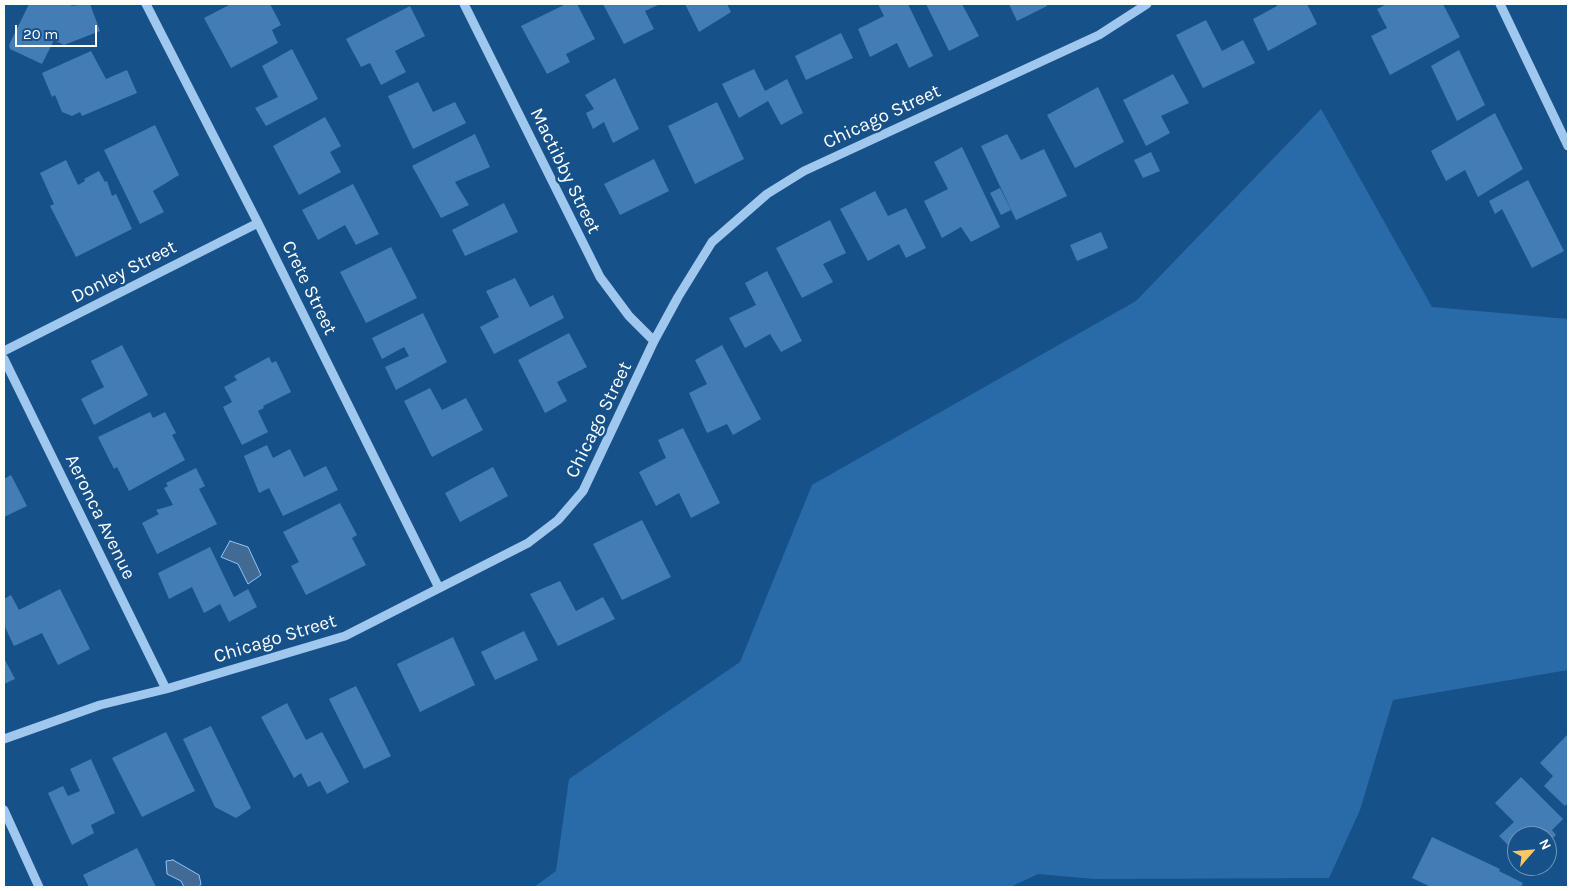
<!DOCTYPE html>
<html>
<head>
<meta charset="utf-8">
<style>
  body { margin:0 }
  #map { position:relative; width:1572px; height:891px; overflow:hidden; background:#17518a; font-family:Karla,sans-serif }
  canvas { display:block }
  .frame { position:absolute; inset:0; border:5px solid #fff; pointer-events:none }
  .north { position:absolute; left:1507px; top:826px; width:50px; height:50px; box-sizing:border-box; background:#17518a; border:1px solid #7497b9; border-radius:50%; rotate:63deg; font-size:14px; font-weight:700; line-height:20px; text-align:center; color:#fff }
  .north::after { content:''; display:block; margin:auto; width:18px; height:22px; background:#ffc65d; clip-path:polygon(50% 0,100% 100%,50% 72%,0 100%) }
  .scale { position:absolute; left:15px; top:25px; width:82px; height:22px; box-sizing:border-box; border:2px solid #fff; border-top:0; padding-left:6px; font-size:15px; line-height:18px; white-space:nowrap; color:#fff; -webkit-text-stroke:4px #17518a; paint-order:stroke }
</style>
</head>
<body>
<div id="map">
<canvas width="1572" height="891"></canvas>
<div class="frame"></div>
<div class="north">N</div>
<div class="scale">20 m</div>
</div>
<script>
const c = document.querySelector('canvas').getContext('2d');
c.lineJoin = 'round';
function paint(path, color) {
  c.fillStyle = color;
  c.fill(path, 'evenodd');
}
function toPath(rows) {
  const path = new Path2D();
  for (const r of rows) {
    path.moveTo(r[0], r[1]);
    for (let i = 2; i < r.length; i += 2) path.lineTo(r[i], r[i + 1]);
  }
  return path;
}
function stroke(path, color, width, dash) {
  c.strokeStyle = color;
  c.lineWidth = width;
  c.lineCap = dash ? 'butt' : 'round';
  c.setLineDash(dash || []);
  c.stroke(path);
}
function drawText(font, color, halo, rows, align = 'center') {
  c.font = font + ' Karla,sans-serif';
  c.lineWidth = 5;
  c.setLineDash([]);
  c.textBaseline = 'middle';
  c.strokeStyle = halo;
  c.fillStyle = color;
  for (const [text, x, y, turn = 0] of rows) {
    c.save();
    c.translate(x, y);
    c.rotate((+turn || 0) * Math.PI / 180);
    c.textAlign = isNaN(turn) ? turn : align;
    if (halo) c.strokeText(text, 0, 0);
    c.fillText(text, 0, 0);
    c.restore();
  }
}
paint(toPath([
  [1321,109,1432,307,1568,319,1568,670,1393,700,1360,810,1329,878,1095,879,1038,874,1010,887,534,887,556,871,569,779,740,662,812,485,1136,301]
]), '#296ba9');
const water = toPath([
  [230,541,248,547,261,575,248,584,238,564,221,557,230,541],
  [173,860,199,875,201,884,199,887,184,887,181,881,167,874,166,861,173,860]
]);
paint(water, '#416b95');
stroke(water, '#92c4f1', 1);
paint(toPath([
  [29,4,72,4,71,6,90,4,100,31,64,45,54,40,42,64,10,49,9,45],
  [231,4,270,4,281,25,272,30,278,43,231,68,204,18],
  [566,4,577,4,595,39,566,54,570,62,547,74,521,26],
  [603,4,660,4,645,11,654,29,624,44],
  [685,4,727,4,731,12,699,32],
  [878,4,908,4,933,56,909,68,897,43,870,57,858,29,884,16],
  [926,4,962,4,979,36,949,51],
  [1009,4,1046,4,1047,6,1017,21],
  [1276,4,1307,4,1317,24,1268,51,1253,19,1277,6],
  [1387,4,1443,4,1460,37,1390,75,1371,36,1387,28,1377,9],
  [410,6,425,36,395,51,406,72,381,85,370,63,361,67,346,39],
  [1206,20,1222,51,1243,40,1255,63,1203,88,1176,35],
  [841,33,853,58,806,80,795,56],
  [292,49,318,99,266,126,255,108,278,97,262,66],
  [1459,50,1485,105,1457,121,1431,66],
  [91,51,106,79,127,70,137,93,82,116,80,112,72,116,62,112,55,95,52,97,42,73],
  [754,69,765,91,787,79,803,113,781,125,768,101,739,118,722,84],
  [1173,74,1189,103,1161,116,1170,133,1146,146,1123,100],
  [615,78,639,129,613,143,604,122,593,129,586,113,594,109,585,95],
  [418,82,433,112,455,102,466,123,413,149,388,96],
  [1098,87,1124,142,1075,168,1047,115],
  [717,102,744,159,695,184,668,126],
  [1495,113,1523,169,1478,197,1465,170,1446,181,1431,151],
  [325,117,341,146,330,152,341,172,299,195,273,146],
  [155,125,179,175,153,191,164,212,140,224,104,150],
  [475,134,490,167,455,182,469,205,441,218,412,166],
  [1007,134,1021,160,1044,149,1067,196,1016,220,981,146],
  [962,147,1000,227,971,242,961,227,942,238,924,201,948,189,934,162],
  [1151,152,1160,171,1143,178,1134,160],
  [654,159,669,191,620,215,604,184],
  [66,160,78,185,85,181,84,179,99,171,105,182,107,181,112,196,116,194,132,229,76,257,50,206,54,204,40,173],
  [1528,180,1564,251,1532,268,1502,209,1495,214,1489,201],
  [353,184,379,234,356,245,345,225,318,240,302,210],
  [1000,188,1011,210,1001,215,990,193],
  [875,191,888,216,906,208,926,248,906,258,899,244,868,261,840,209],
  [504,203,518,232,465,256,452,230],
  [830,220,846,253,823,264,833,282,802,298,776,248],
  [1101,232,1108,248,1077,261,1070,245],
  [391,247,417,298,366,323,340,272],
  [767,271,802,341,781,352,770,334,745,348,729,318,756,305,745,283],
  [515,278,530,307,553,295,564,318,494,354,480,327,499,317,486,291],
  [423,313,447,362,396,390,385,367,409,356,404,347,382,359,372,338],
  [569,333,587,367,557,382,567,401,545,413,518,360],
  [122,345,148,395,94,425,81,399,104,387,91,361],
  [722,345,761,419,733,435,727,424,707,433,689,393,707,384,695,360],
  [269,357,272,363,276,361,291,392,263,406,264,408,258,411,268,432,242,445,223,407,232,402,224,387,237,380,234,376],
  [430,388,442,410,466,398,483,430,432,457,404,401],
  [150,412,153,418,165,412,176,433,172,435,185,460,129,491,117,467,114,469,98,437],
  [683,428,720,503,691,518,679,493,656,506,639,472,666,458,658,440],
  [267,445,273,458,290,449,304,477,326,466,338,490,283,516,269,488,259,493,244,456],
  [493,467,508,496,460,522,445,493],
  [196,468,205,486,199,489,217,524,157,554,142,523,159,514,156,510,173,505,164,488,168,486,166,483],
  [11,475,27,506,4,517,4,479],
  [340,503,357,535,352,538,366,565,306,595,291,566,299,562,283,532],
  [642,520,671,577,622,600,593,544],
  [210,547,234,597,248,589,257,607,229,622,220,604,204,613,192,587,169,599,158,573],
  [560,581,576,611,603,597,615,619,558,646,530,594],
  [60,589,90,649,58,665,42,633,14,646,4,625,4,599,11,595,19,610],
  [524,631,538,660,495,680,481,652],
  [453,637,475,685,420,712,397,664],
  [4,658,15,679,4,684],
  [356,686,391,756,364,769,329,699],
  [287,703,306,740,322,732,349,782,327,794,320,781,308,787,301,773,294,778,261,717],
  [211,726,251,808,236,818,215,807,183,739],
  [166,732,195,791,142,817,112,758],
  [1568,734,1568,803,1565,806,1544,786,1553,776,1540,763],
  [91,759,115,813,91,825,94,833,72,845,48,793,63,786,68,796,80,791,70,769],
  [1521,777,1563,819,1552,830,1556,835,1547,844,1547,836,1517,836,1517,854,1499,836,1514,822,1495,803],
  [1432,837,1500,869,1499,871,1523,883,1521,887,1431,887,1412,878],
  [137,848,156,887,89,887,83,875]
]), '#447db5');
stroke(toPath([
  [146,4,258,223,439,588],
  [464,4,600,277,629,316,654,341],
  [1500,4,1568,146],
  [4,351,258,223],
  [4,359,166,689],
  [4,739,100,705,166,689,345,636,528,543,558,520,583,491,654,341,678,297,712,242,767,194,804,171,1099,35,1147,4],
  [4,810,39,887]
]), '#a0c8ee', 9);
drawText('19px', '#fff', '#17518a', [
  ["Chicago Street",882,117,-25],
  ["Mactibby Street",565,171,64],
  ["Donley Street",124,272,-27],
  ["Crete Street",309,288,64],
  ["Chicago Street",599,420,-64],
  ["Aeronca Avenue",100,517,64],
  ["Chicago Street",275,639,-17]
]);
</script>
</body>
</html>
